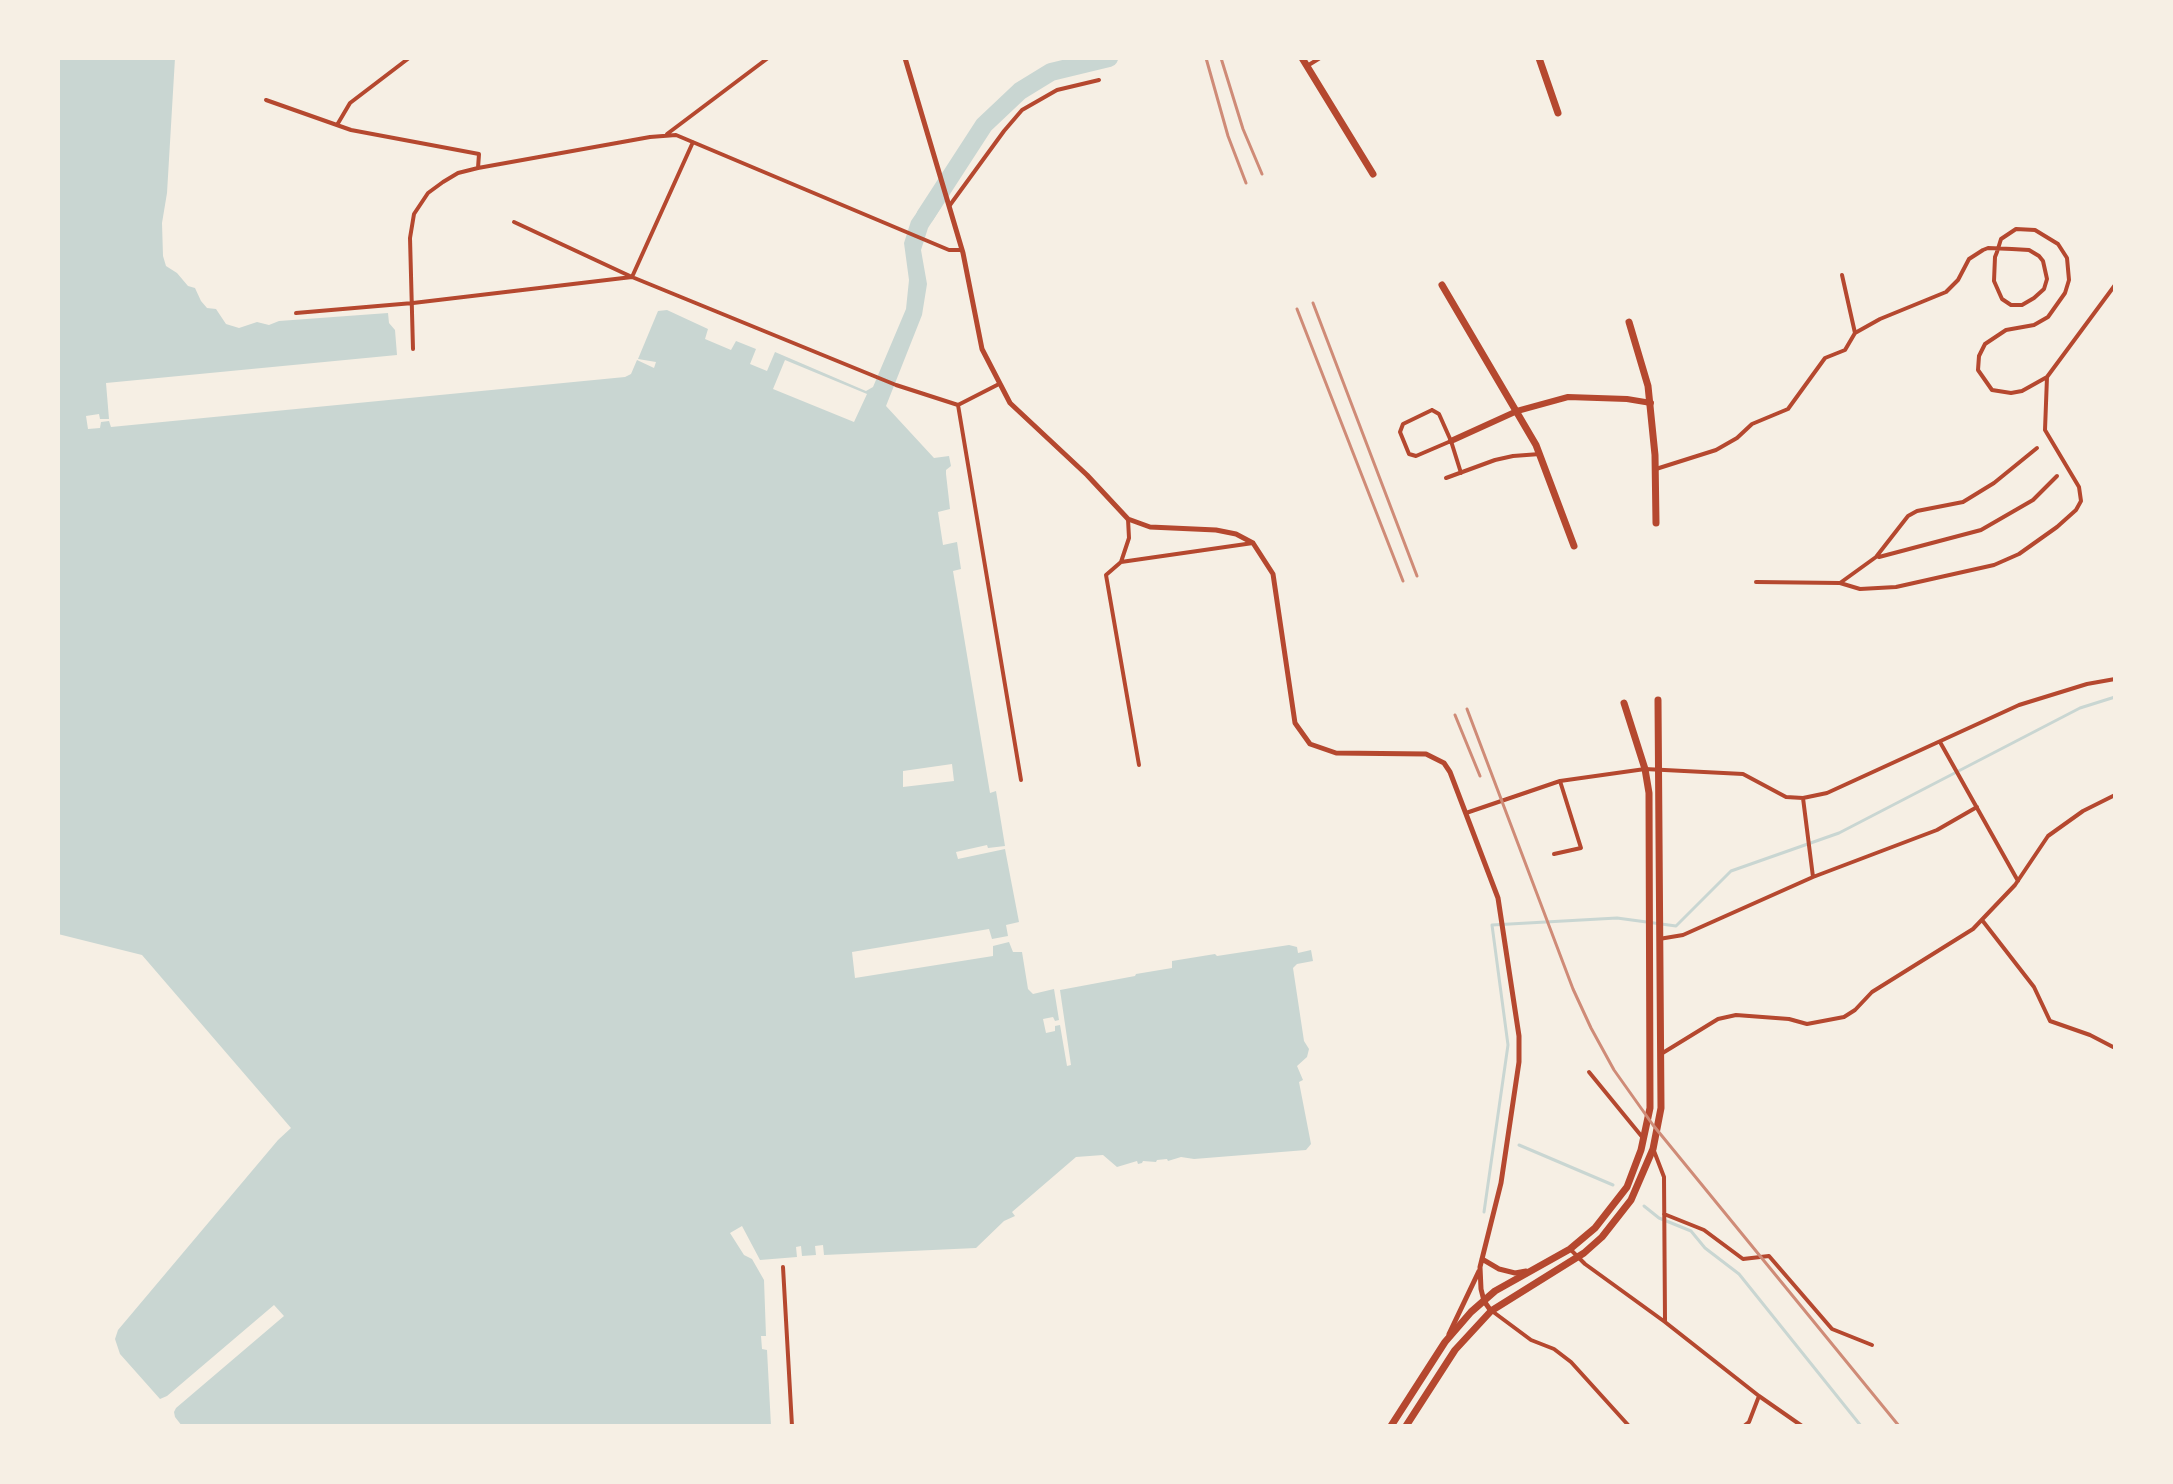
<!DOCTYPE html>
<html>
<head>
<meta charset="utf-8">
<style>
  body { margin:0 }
  #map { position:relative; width:2173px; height:1484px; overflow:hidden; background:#f6efe4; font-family:Signika,sans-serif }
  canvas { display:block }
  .frame { position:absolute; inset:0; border:60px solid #f6efe4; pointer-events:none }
</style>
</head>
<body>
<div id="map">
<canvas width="2173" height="1484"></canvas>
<div class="frame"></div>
</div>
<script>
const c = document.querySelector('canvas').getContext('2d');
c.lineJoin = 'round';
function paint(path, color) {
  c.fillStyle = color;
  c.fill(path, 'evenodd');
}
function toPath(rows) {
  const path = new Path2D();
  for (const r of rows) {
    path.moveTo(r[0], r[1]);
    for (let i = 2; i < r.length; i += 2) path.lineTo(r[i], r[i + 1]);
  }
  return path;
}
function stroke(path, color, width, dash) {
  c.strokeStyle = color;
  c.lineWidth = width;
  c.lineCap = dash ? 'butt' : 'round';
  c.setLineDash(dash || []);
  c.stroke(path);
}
paint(toPath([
  [58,58,175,58,167,193,162,223,163,256,166,266,177,273,188,286,195,288,201,301,207,308,216,309,226,324,239,328,257,322,269,325,279,321,388,313,389,323,395,330,397,355,106,383,109,419,100,419,99,414,86,416,88,429,100,428,101,422,109,421,111,427,625,377,631,374,637,360,654,368,656,362,638,359,658,311,667,310,708,329,705,339,731,350,736,341,756,349,750,364,767,371,775,352,866,391,873,387,906,309,909,280,904,243,911,221,935,186,942,206,928,228,921,250,927,284,922,315,886,406,934,458,949,456,951,466,946,470,946,474,950,509,938,512,943,545,957,542,961,569,953,571,990,793,996,791,1005,846,988,848,987,845,956,852,958,859,1005,849,1019,922,1006,925,1008,936,992,939,989,929,852,952,855,978,993,956,993,946,1009,942,1013,952,1022,952,1028,989,1033,994,1054,989,1059,1020,1055,1021,1053,1017,1043,1019,1046,1033,1055,1031,1055,1026,1060,1025,1067,1066,1071,1065,1060,990,1135,976,1136,974,1172,968,1172,961,1215,954,1217,956,1289,945,1297,947,1298,953,1311,950,1313,961,1297,964,1293,968,1304,1041,1309,1049,1307,1057,1297,1066,1303,1080,1299,1082,1311,1144,1306,1150,1194,1159,1181,1157,1168,1161,1167,1159,1157,1160,1156,1162,1143,1161,1142,1163,1138,1164,1137,1161,1117,1167,1103,1155,1076,1157,1012,1212,1015,1216,1004,1221,976,1248,824,1255,823,1245,815,1246,816,1255,802,1256,801,1246,796,1247,797,1257,760,1260,742,1226,730,1233,744,1255,752,1259,764,1280,766,1336,761,1336,762,1349,767,1350,771,1426,182,1426,175,1417,174,1412,176,1408,284,1316,274,1305,167,1396,160,1399,120,1354,115,1339,118,1330,278,1140,291,1128,142,955,58,934],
  [785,360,867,394,854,422,773,389],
  [952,764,954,781,903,787,903,771]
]), '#c9d6d2');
stroke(toPath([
  [1519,1145,1613,1185],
  [1644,1206,1659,1218,1691,1231,1705,1248,1739,1274,1861,1426],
  [1484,1212,1508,1045,1492,925,1617,918,1676,926,1731,871,1839,833,2080,708,2115,697]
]), '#c9d6d2', 3);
stroke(toPath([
  [925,216,984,125,1020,91,1051,72,1109,58]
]), '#c9d6d2', 18);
stroke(toPath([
  [1307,66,1320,58],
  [266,100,351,130,479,154,478,168],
  [337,125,350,103,409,58],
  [667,134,768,58],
  [950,205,1004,131,1022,110,1057,90,1099,80],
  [514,222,632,277,896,385,958,405,999,384],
  [1842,275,1855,333],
  [296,313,413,303,632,277,693,142],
  [413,349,410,238,414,214,428,193,443,182,458,173,478,168,650,137,676,135,949,250,962,250],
  [958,405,1021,780],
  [1432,410,1439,414,1451,441,1416,456,1409,454,1400,432,1403,424,1432,410],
  [1451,441,1461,473],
  [1656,469,1716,450,1737,438,1752,424,1788,409,1825,358,1845,350,1855,333,1880,319,1946,292,1958,280,1969,259,1983,250,1988,248,2012,249,2029,250,2039,256,2043,261,2047,279,2044,289,2034,298,2022,305,2011,305,2002,299,1994,281,1995,257,1997,252,2001,239,2016,229,2035,230,2058,244,2067,258,2069,280,2065,293,2048,317,2034,325,2006,330,1985,344,1979,356,1978,370,1992,390,2011,393,2022,391,2047,377,2115,285],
  [1446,478,1495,460,1513,456,1540,454],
  [1128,519,1129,538,1121,562,1106,575,1139,765],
  [1879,557,1981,530,2033,500,2057,476],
  [1121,562,1253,543],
  [1756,582,1840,583,1860,589,1896,587,1994,565,2019,554,2057,527,2076,510,2081,501,2079,487,2045,430,2047,377],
  [1840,583,1876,557,1908,516,1917,511,1963,502,1994,483,2037,448],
  [1940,742,2018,881],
  [1803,798,1813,877],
  [1466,813,1560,781,1645,769,1743,774,1786,797,1803,798,1827,793,2019,705,2087,684,2115,679],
  [1554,854,1581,848,1560,781],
  [1982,920,2034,987,2050,1021,2090,1035,2115,1048],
  [1659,939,1683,935,1813,877,1937,830,1977,807],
  [1661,1054,1718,1019,1736,1015,1789,1019,1807,1024,1844,1017,1855,1010,1872,992,1973,929,2015,885,2048,836,2083,811,2115,795],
  [1589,1072,1643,1138],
  [1654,1151,1664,1177,1665,1321],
  [1664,1214,1704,1230,1743,1259,1769,1256,1832,1329,1872,1345],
  [1570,1249,1585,1264,1665,1322,1759,1396,1802,1426],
  [783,1267,792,1426],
  [1492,1311,1531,1340,1554,1349,1571,1362,1629,1426],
  [1744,1426,1749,1422,1759,1396]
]), '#b5482f', 4);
stroke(toPath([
  [905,58,963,253,982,349,1010,403,1087,475,1128,519,1150,527,1216,530,1236,534,1253,543,1273,574,1295,723,1310,744,1336,753,1426,754,1444,763,1450,772,1498,898,1519,1036,1519,1062,1501,1183,1480,1267,1481,1289,1484,1301,1491,1311],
  [1482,1259,1499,1269,1515,1273,1526,1271],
  [1449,1334,1479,1271]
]), '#b5482f', 5);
stroke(toPath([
  [1451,441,1517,411,1568,397,1627,399,1651,403]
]), '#b5482f', 6);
stroke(toPath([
  [1302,58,1373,174],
  [1539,58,1558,113],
  [1442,285,1536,445,1574,546],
  [1629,322,1648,386,1655,455,1656,523],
  [1391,1426,1445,1342,1471,1312,1495,1291,1570,1249,1595,1228,1627,1187,1641,1150,1650,1108,1649,793,1645,769,1624,703],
  [1406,1426,1455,1350,1491,1311,1584,1253,1602,1237,1631,1200,1653,1149,1661,1108,1658,700]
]), '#b5482f', 7);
stroke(toPath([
  [1206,58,1228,136,1246,183],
  [1221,58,1243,129,1262,174],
  [1313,303,1417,576],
  [1297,309,1403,581],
  [1467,709,1573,989,1591,1028,1614,1070,1653,1125,1899,1426],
  [1455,715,1480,776]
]), '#cf8b77', 3);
</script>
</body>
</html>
